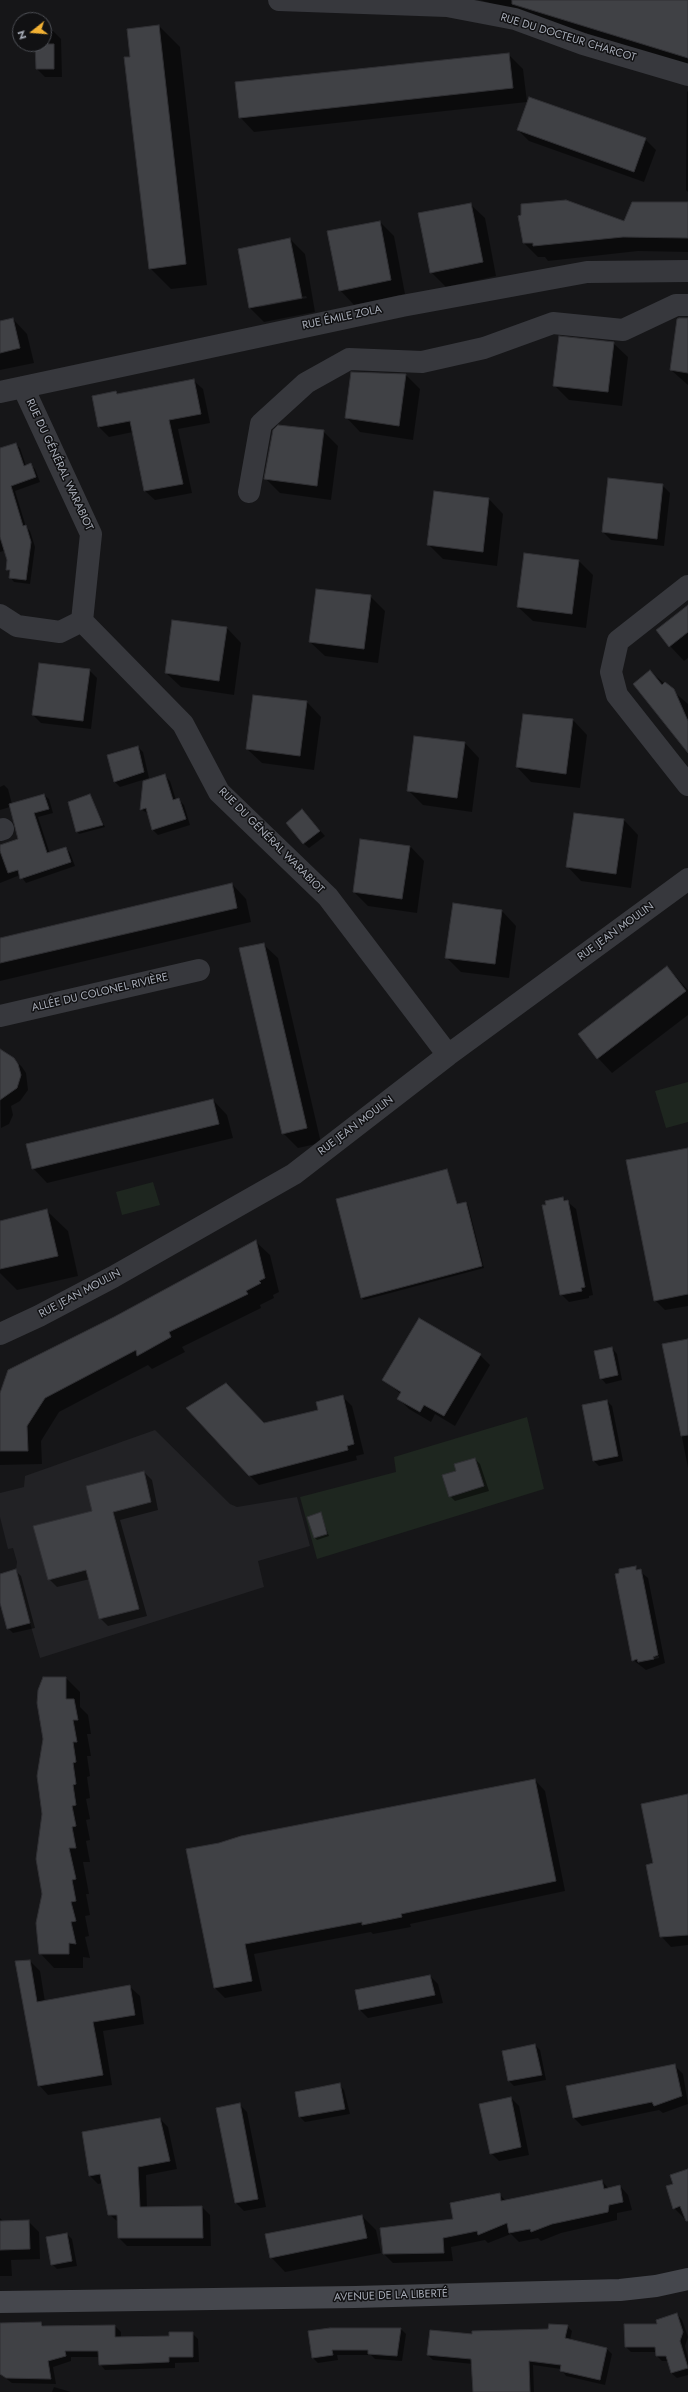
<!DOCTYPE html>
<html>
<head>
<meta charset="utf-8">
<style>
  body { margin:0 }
  #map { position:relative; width:688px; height:2392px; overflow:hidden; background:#161618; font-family:Jost,sans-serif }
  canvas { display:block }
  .north { position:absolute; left:12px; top:12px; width:40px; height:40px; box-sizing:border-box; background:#111113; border:1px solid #4d4f55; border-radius:50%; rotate:253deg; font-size:11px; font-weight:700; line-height:16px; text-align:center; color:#a8adb8 }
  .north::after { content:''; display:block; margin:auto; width:14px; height:18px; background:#f2b134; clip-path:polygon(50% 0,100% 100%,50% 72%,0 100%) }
</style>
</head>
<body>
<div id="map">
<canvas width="688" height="2392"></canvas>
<div class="north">N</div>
</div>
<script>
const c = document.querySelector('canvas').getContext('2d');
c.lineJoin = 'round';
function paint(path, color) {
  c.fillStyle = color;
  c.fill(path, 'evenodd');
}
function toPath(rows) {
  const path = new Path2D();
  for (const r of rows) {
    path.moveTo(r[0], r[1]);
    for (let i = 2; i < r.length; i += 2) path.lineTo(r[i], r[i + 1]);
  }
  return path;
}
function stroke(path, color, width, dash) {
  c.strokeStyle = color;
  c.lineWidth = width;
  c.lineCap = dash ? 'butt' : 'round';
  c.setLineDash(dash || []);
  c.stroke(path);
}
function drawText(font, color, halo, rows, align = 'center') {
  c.font = font + ' Jost,sans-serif';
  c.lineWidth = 3;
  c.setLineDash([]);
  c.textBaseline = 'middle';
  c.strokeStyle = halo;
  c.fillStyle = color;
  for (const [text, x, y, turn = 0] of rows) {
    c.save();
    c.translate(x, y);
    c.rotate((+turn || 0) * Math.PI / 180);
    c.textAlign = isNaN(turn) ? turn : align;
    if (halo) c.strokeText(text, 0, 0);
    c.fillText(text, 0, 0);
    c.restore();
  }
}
paint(toPath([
  [155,1430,230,1504,237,1507,297,1497,310,1546,258,1561,264,1587,40,1658,30,1623,7,1629,0,1603,0,1574,16,1570,17,1562,13,1548,8,1549,0,1517,0,1493,24,1487,25,1476]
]), '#222225');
paint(toPath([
  [688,1082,688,1122,666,1128,655,1091],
  [153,1182,160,1205,122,1215,116,1192],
  [527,1417,544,1489,317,1559,300,1497,396,1472,394,1457]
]), '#1e261f');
paint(toPath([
  [480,0,688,0,688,65],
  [159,26,180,47,207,285,171,289,150,268,131,58],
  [44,31,53,31,61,39,62,77,45,77,37,69,36,44,44,44],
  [508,54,523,69,527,102,254,132,240,117],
  [687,91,688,92,688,192,686,190],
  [518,130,645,139,656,150,644,182,529,141],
  [688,203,688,252,638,251,548,261,545,257,538,257,524,243,625,223],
  [470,204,485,218,496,276,446,287,431,272],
  [380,222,394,236,405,294,354,305,340,290],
  [290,239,305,254,315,312,264,322,250,308],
  [306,296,307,298,260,307,260,305],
  [13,319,27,334,34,363,0,370,0,322],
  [688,321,688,385,671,370],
  [613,343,628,357,622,406,569,400,554,385],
  [406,375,420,389,413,440,360,432,346,417],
  [193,380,203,389,210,423,178,429,192,493,155,500,145,491,133,432,109,437,99,427,93,397,116,392,119,395],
  [323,431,338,446,331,500,280,493,265,478],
  [15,444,20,448,26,466,31,465,35,469,40,482,15,491,26,527,30,531,35,547,30,584,14,582,10,577,10,573,7,569,9,549,0,552,0,449],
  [662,485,670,493,664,546,611,540,603,532],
  [435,493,489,499,503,514,497,566,443,559,428,544],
  [578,560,593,575,586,628,533,621,518,607],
  [370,596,385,611,378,663,325,656,310,642],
  [688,606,688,658,684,661,670,646],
  [227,628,241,643,234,695,181,687,166,673],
  [89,670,97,678,91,729,41,723,33,715],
  [650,671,688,704,688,751],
  [254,696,307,702,321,717,314,770,262,763,247,749],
  [524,715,573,720,587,735,580,788,531,782,517,767],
  [465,743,479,758,472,812,423,805,408,790],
  [138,747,143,752,149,778,120,787,115,782],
  [164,775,170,781,176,800,179,800,184,805,190,825,158,835,153,830,149,814,142,810,144,782],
  [4,785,8,789,12,804,44,795,49,799,53,813,38,817,50,854,66,848,70,853,75,866,26,883,20,875,0,883,0,846,19,840,10,807,0,810,0,787],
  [90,796,105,827,79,834,77,831],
  [574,814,624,820,638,835,631,888,581,881,567,866],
  [307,816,325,836,309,848,303,843],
  [410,846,424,861,417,913,368,906,354,892],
  [232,884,246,899,251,922,0,981,0,939],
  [454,904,502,911,516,926,509,978,461,972,446,957],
  [263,944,278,958,321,1143,298,1148,283,1133],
  [667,967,688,990,688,1015,612,1073,598,1058],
  [0,1053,14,1059,22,1067,26,1073,28,1090,20,1101,11,1106,13,1115,9,1124,1,1128],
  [213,1100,227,1115,233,1138,47,1183,33,1168],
  [688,1149,688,1306,665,1310,655,1300],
  [447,1171,458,1205,466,1203,468,1205,484,1268,364,1300,362,1298],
  [563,1198,576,1209,593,1295,589,1296,589,1298,569,1302,561,1294,547,1205],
  [47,1211,68,1231,78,1276,17,1290,0,1273,0,1222],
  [255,1241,270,1255,279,1292,273,1295,274,1298,260,1305,261,1308,182,1347,185,1352,152,1369,148,1365,59,1412,41,1441,42,1464,0,1465,0,1395,115,1318],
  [688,1340,688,1468,664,1345],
  [612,1348,617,1354,622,1380,606,1384,601,1378],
  [480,1355,490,1365,455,1426,435,1414,431,1422,409,1409,399,1399,401,1394,384,1380],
  [342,1396,352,1406,364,1454,356,1456,357,1460,259,1485,249,1475,264,1424,319,1410],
  [607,1401,612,1406,623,1461,599,1466,594,1461],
  [475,1459,480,1464,489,1491,455,1501,450,1496,458,1471],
  [144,1472,152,1480,158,1510,120,1520,147,1616,108,1626,100,1618,90,1579,57,1587,49,1579,93,1511],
  [320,1513,329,1536,317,1540,315,1538],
  [635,1567,648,1578,665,1663,646,1670,633,1660],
  [659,1656,659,1658,638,1663,638,1661],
  [16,1571,21,1576,35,1628,13,1633,8,1628,0,1594,0,1575],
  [66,1678,80,1692,80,1707,88,1715,91,1734,87,1734,91,1756,87,1756,90,1776,87,1777,90,1798,86,1799,90,1819,86,1820,90,1840,86,1841,90,1862,83,1862,89,1894,86,1894,90,1915,85,1916,89,1936,85,1937,90,1958,83,1957,83,1968,54,1968,40,1953,43,1894],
  [535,1780,545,1791,565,1891,410,1924,411,1927,373,1934,371,1932,254,1954,262,1991,225,1998,215,1988,187,1850],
  [688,1795,688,1945,671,1947,661,1936,654,1864],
  [30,1961,40,1971,45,2002,130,1987,140,1996,144,2024,103,2031,112,2085,48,2095,39,2085],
  [430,1976,438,1984,443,2003,368,2018,360,2010,356,1991],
  [535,2045,540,2050,546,2080,514,2086,509,2081],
  [675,2066,683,2074,688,2104,663,2113,659,2110,582,2126,574,2118],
  [339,2084,344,2090,350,2114,305,2122,300,2117,296,2092],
  [511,2098,519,2106,529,2155,499,2161,491,2153],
  [239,2104,247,2112,266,2207,244,2211,236,2203],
  [160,2119,168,2127,177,2169,146,2175,147,2208,202,2207,210,2215,211,2246,127,2246,119,2238,118,2222,109,2214,103,2183,98,2184,90,2176,83,2133],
  [688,2170,688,2222,674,2208,674,2185],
  [602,2181,609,2189,620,2186,628,2195,632,2210,617,2213,617,2220,561,2233,541,2241,538,2238,519,2242,511,2234,488,2243,485,2240,451,2247,453,2261,393,2263,384,2254,454,2220,499,2194,506,2201],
  [362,2216,376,2230,381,2253,285,2272,271,2257],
  [0,2218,4,2222,28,2221,39,2232,40,2259,11,2260,12,2276,0,2276],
  [67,2234,72,2239,77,2266,57,2269,52,2264],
  [677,2314,682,2320,688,2337,685,2346,688,2358,688,2375,677,2378,671,2373,668,2361,662,2361,657,2356,657,2352,631,2352,626,2347,625,2325,658,2325],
  [41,2323,45,2327,115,2326,121,2332,121,2338,170,2337,192,2333,198,2339,199,2362,175,2363,175,2368,105,2370,100,2364,100,2357,71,2357,71,2361,53,2367,56,2384,12,2383,0,2374,0,2324],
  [567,2326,572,2331,570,2340,607,2349,612,2354,605,2385,566,2376,561,2369,533,2365,534,2392,474,2392,473,2364,433,2360,428,2355,431,2331,473,2335,549,2330],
  [401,2329,406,2334,402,2361,375,2359,371,2355,337,2355,338,2360,318,2363,313,2358,309,2332],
  [54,2387,71,2392,52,2392]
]), '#0007');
const building = toPath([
  [512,0,688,0,688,58,512,4,512,0],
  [159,25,186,264,149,269,124,57,130,57,127,29,159,25],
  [35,44,54,44,54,69,36,69,35,44],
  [509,53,513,88,239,118,235,82,509,53],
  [529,97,646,138,634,172,517,130,529,97],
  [566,200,624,221,632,202,688,202,688,238,623,237,533,246,533,243,523,243,518,216,521,215,521,204,566,200],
  [471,203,483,262,430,273,418,213,471,203],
  [380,221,391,280,339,291,327,231,380,221],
  [290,238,302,298,249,308,238,249,290,238],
  [13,318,20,348,0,353,0,321,13,318],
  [679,318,688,318,688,373,670,370,677,319,679,318],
  [559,336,614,342,608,392,553,386,559,336],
  [351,372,406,374,399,426,345,418,351,372],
  [194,379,201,414,169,420,183,484,144,491,130,421,98,427,92,396,116,391,117,394,194,379],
  [278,425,324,430,317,486,264,479,273,430,278,425],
  [16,443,24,466,31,463,36,477,11,486,23,526,26,525,31,542,26,580,9,578,10,570,6,570,7,560,0,537,0,448,16,443],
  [608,478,663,484,657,539,602,532,608,478],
  [434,491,489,498,483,552,427,545,434,491],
  [524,553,579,560,572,614,517,607,524,553],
  [316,589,371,595,364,649,309,642,316,589],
  [688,605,688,632,669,647,656,630,688,605],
  [172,620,227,627,219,681,165,673,172,620],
  [39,663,90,669,83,721,32,715,39,663],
  [650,670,662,685,665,682,674,689,688,721,688,753,633,684,650,670],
  [253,695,307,701,300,756,246,749,253,695],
  [523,714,573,719,566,774,516,767,523,714],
  [414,736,465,742,457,798,407,791,414,736],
  [138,746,144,772,114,782,107,755,138,746],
  [165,774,173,800,179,798,186,819,152,830,146,808,140,810,143,781,165,774],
  [44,794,49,809,34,813,47,853,66,847,71,862,20,879,18,870,8,873,0,851,0,845,18,839,9,804,44,794],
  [90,794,103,825,76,832,68,802,90,794],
  [302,809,320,831,303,844,286,823,302,809],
  [574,813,624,819,616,874,566,867,574,813],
  [360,839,410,846,402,899,353,892,360,839],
  [232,883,237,908,0,963,0,938,232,883],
  [453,903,502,910,495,964,445,958,453,903],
  [264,943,307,1128,282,1134,239,948,264,943],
  [667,966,686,991,597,1059,578,1034,667,966],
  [0,1049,14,1058,18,1064,21,1075,17,1088,0,1100,0,1049],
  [213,1099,219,1124,32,1169,26,1144,213,1099],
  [688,1148,688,1294,654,1301,626,1160,688,1148],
  [447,1169,457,1204,466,1202,482,1266,361,1298,336,1199,447,1169],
  [563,1197,564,1201,568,1200,585,1287,581,1288,582,1291,560,1295,542,1205,546,1205,545,1201,563,1197],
  [47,1209,58,1256,0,1269,0,1221,47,1209],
  [256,1240,265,1278,259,1281,261,1283,246,1291,248,1294,169,1332,171,1337,137,1356,136,1350,45,1398,27,1426,28,1451,0,1451,0,1393,8,1370,114,1317,256,1240],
  [419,1318,481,1354,444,1416,424,1405,420,1412,397,1399,401,1392,382,1380,419,1318],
  [688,1339,688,1435,681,1436,662,1344,688,1339],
  [612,1347,618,1375,600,1379,594,1351,612,1347],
  [226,1383,264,1423,318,1410,316,1402,343,1395,354,1444,347,1446,348,1450,249,1476,186,1408,226,1383],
  [607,1400,618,1456,593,1461,582,1405,607,1400],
  [475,1458,484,1486,449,1497,442,1475,456,1471,454,1464,475,1458],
  [144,1471,151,1502,113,1512,139,1609,99,1619,86,1570,48,1580,33,1526,92,1511,86,1486,144,1471],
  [321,1512,327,1534,314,1538,307,1517,321,1512],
  [636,1566,636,1570,641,1569,658,1655,653,1657,654,1659,638,1662,637,1659,632,1661,615,1574,619,1573,619,1569,636,1566],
  [16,1569,30,1623,7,1629,0,1603,0,1574,16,1569],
  [43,1677,66,1677,66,1699,74,1699,78,1720,73,1720,77,1742,73,1742,76,1762,73,1763,76,1784,73,1785,76,1805,72,1806,76,1826,72,1827,76,1848,69,1848,76,1879,72,1880,76,1901,71,1902,76,1921,71,1922,76,1944,69,1943,69,1954,39,1954,37,1934,36,1923,42,1894,36,1859,42,1814,37,1776,43,1739,37,1703,38,1690,43,1677],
  [535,1779,556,1881,401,1914,402,1917,362,1925,362,1922,245,1944,252,1981,214,1988,186,1849,219,1843,241,1836,535,1779],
  [688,1794,688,1935,660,1937,646,1865,653,1863,641,1804,688,1794],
  [30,1960,37,2002,130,1985,135,2015,93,2022,103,2075,38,2086,15,1961,30,1960],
  [430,1975,435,1995,359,2010,355,1990,430,1975],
  [535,2044,542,2075,508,2081,502,2051,535,2044],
  [675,2064,682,2096,654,2106,652,2102,573,2118,566,2086,675,2064],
  [340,2083,345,2109,299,2117,295,2092,340,2083],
  [511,2097,521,2147,490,2154,479,2104,511,2097],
  [240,2103,258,2199,235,2203,216,2108,240,2103],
  [160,2118,170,2161,138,2167,140,2207,202,2206,203,2238,118,2238,117,2215,108,2215,100,2174,89,2176,82,2132,160,2118],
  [688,2169,688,2221,686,2221,680,2206,673,2209,666,2186,673,2184,670,2175,688,2169],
  [602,2180,604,2189,620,2185,623,2202,609,2205,608,2212,552,2224,531,2232,530,2229,509,2233,507,2223,478,2235,477,2231,443,2238,444,2253,383,2254,380,2228,453,2219,450,2203,500,2193,501,2201,602,2180],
  [362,2215,367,2238,270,2258,265,2234,362,2215],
  [29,2220,30,2249,0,2250,0,2221,29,2220],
  [67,2233,72,2261,51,2265,46,2237,67,2233],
  [677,2313,683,2332,680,2341,688,2368,671,2373,666,2356,656,2356,655,2347,625,2347,624,2324,657,2324,656,2320,677,2313],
  [41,2322,42,2326,115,2325,115,2337,169,2336,169,2332,193,2332,193,2357,169,2357,169,2362,99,2365,98,2351,65,2351,66,2356,48,2361,51,2379,6,2378,0,2374,0,2323,41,2322],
  [549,2324,568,2325,565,2338,607,2348,600,2380,560,2371,561,2365,529,2361,530,2392,473,2392,471,2359,427,2355,430,2330,472,2334,472,2331,548,2329,549,2324],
  [330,2328,401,2328,397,2356,368,2354,368,2350,332,2350,333,2355,312,2358,308,2331,330,2328]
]);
paint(building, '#404145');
stroke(building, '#303034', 1);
stroke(toPath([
  [279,0,447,6,515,19,583,44,688,75],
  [23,387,91,534,82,621,183,724,219,792,328,897,448,1055],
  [0,392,402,306,587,272,688,271],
  [249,492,261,424,306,383,349,359,422,362,484,348,553,323,623,330,676,305,688,305],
  [688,586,618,641,611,672,617,695,688,785],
  [0,615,17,626,60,632,82,621],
  [0,830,3,829],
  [0,1016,199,970],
  [0,1334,39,1316,113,1277,294,1174,448,1055,688,879]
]), '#37383d', 22);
stroke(toPath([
  [0,2302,355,2297,620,2290,656,2286,688,2279]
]), '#45474d', 22);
drawText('11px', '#a8adb8', '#111113', [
  ["RUE DU DOCTEUR CHARCOT",568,38,17],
  ["RUE ÉMILE ZOLA",342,318,-12],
  ["RUE DU GÉNÉRAL WARABIOT",59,465,65],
  ["RUE DU GÉNÉRAL WARABIOT",271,841,45],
  ["RUE JEAN MOULIN",616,932,-36],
  ["ALLÉE DU COLONEL RIVIÈRE",100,993,-13],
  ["RUE JEAN MOULIN",356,1126,-37],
  ["RUE JEAN MOULIN",80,1294,-28],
  ["AVENUE DE LA LIBERTÉ",391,2296,-2]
]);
</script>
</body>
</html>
